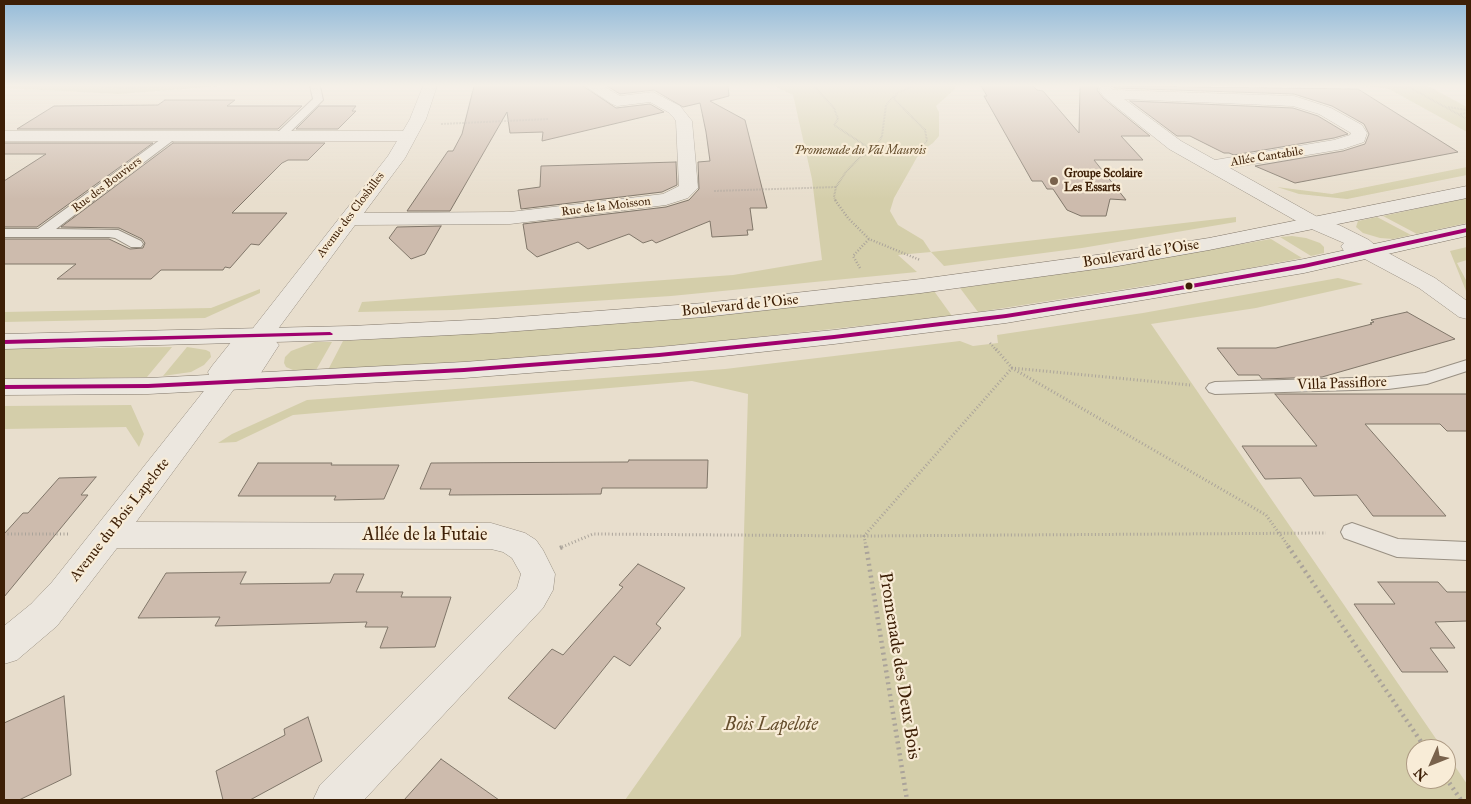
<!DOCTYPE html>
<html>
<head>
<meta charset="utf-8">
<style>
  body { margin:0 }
  #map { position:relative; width:1471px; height:804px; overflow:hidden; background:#e8decd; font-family:"IM FELL Great Primer",serif }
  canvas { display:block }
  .frame { position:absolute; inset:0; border:5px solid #3d1f06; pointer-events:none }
  .north { position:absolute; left:1406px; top:739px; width:50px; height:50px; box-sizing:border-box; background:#f8ecd7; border:1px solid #ad9a83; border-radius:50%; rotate:226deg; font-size:14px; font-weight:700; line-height:20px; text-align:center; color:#3d1f06 }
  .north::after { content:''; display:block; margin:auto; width:18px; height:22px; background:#79624c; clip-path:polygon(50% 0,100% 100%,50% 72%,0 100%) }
</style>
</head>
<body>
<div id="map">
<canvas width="1471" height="804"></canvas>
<div class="frame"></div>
<div class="north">N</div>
</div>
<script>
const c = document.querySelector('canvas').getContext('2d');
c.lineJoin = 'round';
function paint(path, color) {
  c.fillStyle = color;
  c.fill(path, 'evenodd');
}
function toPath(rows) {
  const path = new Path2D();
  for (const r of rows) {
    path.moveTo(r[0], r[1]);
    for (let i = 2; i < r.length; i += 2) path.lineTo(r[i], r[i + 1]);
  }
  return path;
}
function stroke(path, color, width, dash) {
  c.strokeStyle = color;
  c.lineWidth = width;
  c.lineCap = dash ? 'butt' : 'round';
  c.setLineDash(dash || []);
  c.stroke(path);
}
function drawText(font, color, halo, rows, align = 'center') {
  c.font = font + ' "IM FELL Great Primer",serif';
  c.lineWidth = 4.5;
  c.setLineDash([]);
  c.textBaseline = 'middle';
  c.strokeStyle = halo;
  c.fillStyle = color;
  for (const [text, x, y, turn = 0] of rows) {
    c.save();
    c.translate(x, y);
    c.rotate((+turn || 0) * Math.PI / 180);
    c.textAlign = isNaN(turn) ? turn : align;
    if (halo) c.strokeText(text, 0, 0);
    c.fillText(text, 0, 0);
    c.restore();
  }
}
paint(toPath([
  [4,86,221,86,119,94,4,88],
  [774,86,955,86,955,89,936,106,939,112,939,136,933,143,920,152,894,198,890,211,898,225,923,240,931,252,1236,217,1236,222,1082,248,944,266,931,252,898,255,917,272,671,296,453,310,358,312,362,302,733,275,822,260,812,179,793,95],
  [1364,86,1428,86,1467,107,1467,132,1389,89],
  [1467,167,1467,175,1347,199,1299,194,1277,187,1332,194],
  [1467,198,1467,223,1417,234,1383,216],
  [1377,217,1411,235,1393,239,1380,238,1363,233,1356,227,1358,221],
  [1292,236,1306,238,1320,243,1324,247,1324,253,1311,256,1280,237],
  [1271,239,1302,258,1208,276,978,312,960,288,1115,266],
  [1467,247,1467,260,1457,263,1467,282,1466,291,1450,251],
  [1338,278,1363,284,1256,308,1151,324,1443,749,1416,749,1416,779,1446,779,1446,753,1467,784,1467,800,625,800,741,636,748,394,692,381,293,415,236,442,218,443,232,434,307,400,725,369,960,341,973,346,998,343,997,335,1143,313],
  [260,289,260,293,205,318,4,322,4,312,211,308],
  [934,291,952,316,702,343,512,359,328,370,343,341,465,334],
  [315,342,332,342,316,370,293,370,286,367,284,363,285,357,291,351],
  [172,347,147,377,4,380,4,349],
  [187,347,206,350,210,352,211,357,204,365,191,372,163,376],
  [131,405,144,434,139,447,126,427,4,429,4,406]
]), '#d4ceaa');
const building = toPath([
  [474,86,583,86,616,108,650,104,664,112,542,141,543,132,510,133,507,112,450,211,407,211,448,151,453,151,462,134,474,86],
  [607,86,728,86,729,96,710,101,745,120,767,208,750,208,753,230,747,230,748,235,712,237,710,221,656,243,652,240,643,243,629,234,588,249,578,242,537,257,527,249,523,224,666,207,689,200,699,189,698,162,710,161,706,132,700,103,683,107,654,90,620,94,607,86],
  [981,86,1033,86,1037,90,1043,91,1079,133,1080,86,1099,86,1097,90,1103,98,1150,136,1121,136,1143,160,1094,160,1126,200,1110,199,1106,216,1081,216,1067,210,1053,189,1047,189,1042,181,1032,181,984,96,987,96,981,86],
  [1111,86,1358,89,1458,152,1295,183,1255,166,1343,151,1365,144,1369,134,1364,124,1332,106,1294,94,1115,88,1111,86],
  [165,100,235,100,227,106,302,106,278,129,17,129,54,106,158,105,165,100],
  [1130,101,1293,108,1318,116,1348,134,1334,138,1234,155,1229,153,1224,153,1190,136,1177,136,1130,101],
  [319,106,356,106,352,111,356,111,338,129,296,129,319,106],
  [4,143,153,143,37,227,4,227,4,181,46,154,4,154,4,143],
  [173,143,325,143,308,160,288,160,282,163,232,213,287,213,259,245,251,244,230,268,225,267,223,270,161,270,151,279,57,279,76,264,4,264,4,239,109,239,130,249,143,248,145,243,142,239,119,228,61,227,173,143],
  [676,162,677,185,662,192,521,209,518,190,540,187,541,166,676,162],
  [441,226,425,254,411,259,389,238,397,227,441,226],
  [1407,312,1455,339,1322,377,1262,379,1259,375,1238,375,1217,348,1276,348,1372,324,1370,323,1374,322,1371,320,1407,312],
  [1275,394,1467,394,1467,431,1447,431,1440,424,1365,424,1446,516,1373,516,1357,495,1314,496,1301,478,1265,479,1242,446,1317,446,1275,394],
  [629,460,708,460,707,488,602,488,601,494,449,495,451,489,420,489,431,463,628,462,629,460],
  [258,463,332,463,331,465,399,465,384,499,334,500,336,496,238,496,258,463],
  [96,477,81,495,88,495,4,597,4,534,23,513,28,513,59,478,96,477],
  [638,564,685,588,656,624,661,628,630,666,614,656,555,729,508,698,552,649,563,655,623,587,619,585,638,564],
  [246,572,240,584,330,583,334,574,364,574,356,592,403,592,401,597,451,597,435,647,380,648,388,627,365,627,367,622,215,626,220,617,138,618,166,573,246,572],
  [1378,582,1438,582,1447,592,1467,592,1467,621,1435,622,1455,648,1430,648,1448,672,1402,672,1354,604,1395,604,1378,582],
  [64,696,71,775,19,800,4,800,4,723,64,696],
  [308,717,322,761,250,800,223,800,216,771,285,735,284,729,308,717],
  [441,759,499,800,404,800,441,759]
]);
paint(building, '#cdbbad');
stroke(building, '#807669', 1);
const lane = toPath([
  [310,86,320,86,323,100,284,138,276,138,274,136,276,134,313,99,310,86],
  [172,133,176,134,178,136,176,138,56,229,118,230,141,241,143,244,141,247,131,247,115,238,109,237,4,237,4,229,38,229,168,134,172,133],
  [1467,360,1467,371,1427,384,1388,389,1215,394,1209,392,1206,388,1209,384,1215,382,1388,377,1425,373,1467,360],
  [1352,523,1398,539,1467,542,1467,560,1397,557,1344,538,1341,532,1344,526,1352,523]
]);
const street = toPath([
  [423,86,437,86,426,119,405,158,364,213,510,212,663,194,679,186,676,121,674,118,668,112,650,102,617,106,612,104,585,86,603,86,620,96,653,92,680,106,692,121,698,188,688,198,666,205,510,224,355,225,272,337,279,345,257,379,234,389,136,522,491,523,525,533,536,540,543,550,555,574,553,590,543,608,364,800,313,800,320,785,517,588,521,574,512,558,503,552,491,549,117,548,57,626,17,660,4,664,4,626,31,604,52,582,211,382,208,372,212,366,232,341,250,332,388,156,397,141,4,141,4,131,403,131,410,119,423,86],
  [1108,86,1114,90,1294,96,1331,108,1362,125,1367,133,1364,142,1343,149,1230,168,1321,219,1339,225,1369,240,1377,247,1435,278,1467,301,1467,319,1459,317,1419,288,1361,257,1344,251,1341,246,1344,243,1307,227,1169,149,1104,97,1099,90,1101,87,1108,86],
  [1124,99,1293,106,1319,114,1351,133,1350,135,1334,140,1215,160,1181,141,1124,99]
]);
const secondary = toPath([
  [1467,186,1467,198,1209,250,1118,266,921,293,704,317,491,333,351,340,4,349,4,334,351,326,491,319,704,303,921,279,1118,252,1209,238,1467,186],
  [1467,224,1467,236,1304,273,1006,323,834,344,659,363,464,378,148,394,4,395,4,379,148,378,464,362,659,347,834,330,1006,309,1152,286,1304,259,1467,224]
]);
stroke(lane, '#999083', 2);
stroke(street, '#999083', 1);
stroke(secondary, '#807669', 1);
stroke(toPath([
  [101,86,126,88,172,86],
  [814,86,834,108,838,119,834,125,866,146,869,153,876,147,882,136,886,105,894,96],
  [1393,86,1407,88],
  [1407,86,1467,119],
  [1448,107,1467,110],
  [1460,114,1467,113],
  [441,124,548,119],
  [714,191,836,187],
  [836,201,834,197,836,187,845,173,860,157,869,153,907,151,922,146,927,141,925,130,894,99,897,93,914,86]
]), '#aaa39a', 2, [0.5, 1]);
stroke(toPath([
  [835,200,848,218,869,239,920,260],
  [860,268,853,256,869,239],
  [990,343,997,351]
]), '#aaa39a', 2.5, [1, 2]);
stroke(toPath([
  [996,349,1012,368,1266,515,1289,547],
  [4,534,68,534],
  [562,547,593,534,864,536,1326,533],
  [866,547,864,536,1012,368,1190,385]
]), '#aaa39a', 3, [1, 2.5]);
stroke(toPath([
  [866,546,907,800],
  [1288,546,1426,749],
  [560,548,565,546],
  [1446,778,1461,800]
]), '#aaa39a', 4.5, [2, 4]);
paint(lane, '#ece7df');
paint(street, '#ece7df');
paint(secondary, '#ece7df');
paint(toPath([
  [1467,228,1467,232,1304,268,1152,295,1006,318,834,339,659,357,464,372,148,388,4,389,4,385,148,384,464,368,659,353,834,335,1006,314,1152,291,1304,264,1467,228],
  [330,332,333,334,332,335,4,344,4,340,330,332]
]), '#a0006e');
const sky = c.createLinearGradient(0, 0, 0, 199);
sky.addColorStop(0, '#94bbd9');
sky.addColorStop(0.43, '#f5f0e8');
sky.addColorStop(1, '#f5f0e800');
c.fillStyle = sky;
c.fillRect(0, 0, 1471, 199);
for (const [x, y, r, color] of [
  [1054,181,5,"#79624c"],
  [1189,286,4.5,"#3d1f06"]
]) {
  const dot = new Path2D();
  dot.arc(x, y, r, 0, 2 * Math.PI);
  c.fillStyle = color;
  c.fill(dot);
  stroke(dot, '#f8ecd7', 2);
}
drawText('italic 12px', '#664f2e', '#f8ecd7', [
  ["Promenade du Val Maurois",860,151]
]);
drawText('12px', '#3d1f06', '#f8ecd7', [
  ["Allée Cantabile",1267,157,-9],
  ["Rue des Bouviers",107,185,-37],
  ["Rue de la Moisson",606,207,-7],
  ["Avenue des Closbilles",351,215,-53]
]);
drawText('bold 12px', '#3d1f06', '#f8ecd7', [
  ["Groupe Scolaire",1064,174],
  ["Les Essarts",1064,188]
], 'left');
drawText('15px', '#3d1f06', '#f8ecd7', [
  ["Boulevard de l'Oise",1141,254,-9],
  ["Boulevard de l'Oise",740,306,-6],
  ["Villa Passiflore",1342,384,-2],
  ["Avenue du Bois Lapelote",120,520,-52]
]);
drawText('18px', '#3d1f06', '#f8ecd7', [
  ["Allée de la Futaie",425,536],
  ["Promenade des Deux Bois",899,666,81]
]);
drawText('italic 18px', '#664f2e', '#f8ecd7', [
  ["Bois Lapelote",771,726]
]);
</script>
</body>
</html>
